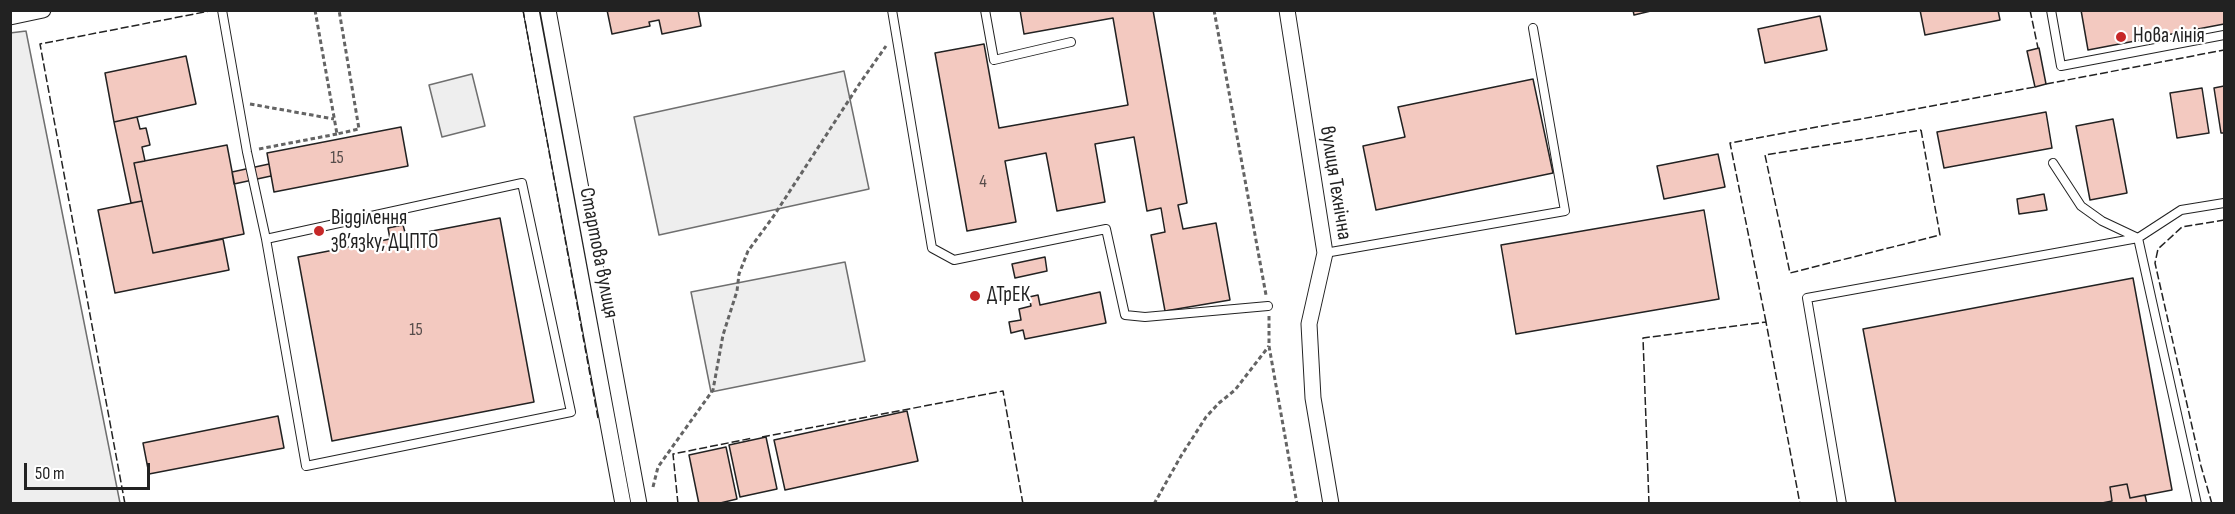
<!DOCTYPE html>
<html>
<head>
<meta charset="utf-8">
<style>
  body { margin:0 }
  #map { position:relative; width:2235px; height:514px; overflow:hidden; background:#fff; font-family:"Sofia Sans Condensed",sans-serif }
  canvas { display:block }
  .frame { position:absolute; inset:0; border:12px solid #222; pointer-events:none }
  .scale { position:absolute; left:24px; top:463px; width:126px; height:27px; box-sizing:border-box; border:3px solid #222; border-top:0; padding-left:8px; font-size:18px; line-height:21px; white-space:nowrap; color:#222; -webkit-text-stroke:4px #fff; paint-order:stroke }
</style>
</head>
<body>
<div id="map">
<canvas width="2235" height="514"></canvas>
<div class="frame"></div>
<div class="scale">50 m</div>
</div>
<script>
const c = document.querySelector('canvas').getContext('2d');
c.lineJoin = 'round';
function paint(path, color) {
  c.fillStyle = color;
  c.fill(path, 'evenodd');
}
function toPath(rows) {
  const path = new Path2D();
  for (const r of rows) {
    path.moveTo(r[0], r[1]);
    for (let i = 2; i < r.length; i += 2) path.lineTo(r[i], r[i + 1]);
  }
  return path;
}
function stroke(path, color, width, dash) {
  c.strokeStyle = color;
  c.lineWidth = width;
  c.lineCap = dash ? 'butt' : 'round';
  c.setLineDash(dash || []);
  c.stroke(path);
}
function drawText(font, color, halo, rows, align = 'center') {
  c.font = font + ' "Sofia Sans Condensed",sans-serif';
  c.lineWidth = 4.5;
  c.setLineDash([]);
  c.textBaseline = 'middle';
  c.strokeStyle = halo;
  c.fillStyle = color;
  for (const [text, x, y, turn = 0] of rows) {
    c.save();
    c.translate(x, y);
    c.rotate((+turn || 0) * Math.PI / 180);
    c.textAlign = isNaN(turn) ? turn : align;
    if (halo) c.strokeText(text, 0, 0);
    c.fillText(text, 0, 0);
    c.restore();
  }
}
const green = toPath([
  [26,31,120,503,11,503,10,33,26,31],
  [844,71,869,189,659,235,634,117,844,71],
  [472,74,485,126,442,137,429,85,472,74],
  [845,262,865,361,711,392,691,292,845,262]
]);
paint(green, '#eee');
stroke(green, '#6f6f6f', 1.5);
const building = toPath([
  [607,10,698,10,701,26,662,34,659,20,649,22,650,26,612,34,607,10],
  [1020,10,1153,10,1187,203,1178,205,1183,229,1216,223,1230,300,1165,311,1151,235,1165,232,1161,208,1147,211,1134,137,1095,144,1105,202,1057,211,1046,153,1005,161,1016,222,967,231,935,53,984,44,999,128,1128,105,1113,18,1024,34,1020,10],
  [1633,10,1655,10,1634,15,1633,10],
  [1920,10,1998,10,2000,20,1925,35,1920,10],
  [2081,10,2224,10,2224,24,2088,50,2081,10],
  [1820,16,1827,50,1765,63,1758,29,1820,16],
  [2039,48,2046,84,2035,87,2027,51,2039,48],
  [186,56,196,104,114,122,105,73,186,56],
  [1533,79,1553,173,1376,210,1363,146,1405,137,1398,107,1533,79],
  [2224,86,2224,133,2221,133,2214,88,2224,86],
  [2202,88,2209,133,2177,138,2170,93,2202,88],
  [2046,112,2052,148,1944,168,1937,132,2046,112],
  [137,117,140,129,146,128,150,145,142,147,145,161,134,163,142,201,131,203,114,122,137,117],
  [2113,119,2127,193,2090,200,2076,126,2113,119],
  [401,127,408,166,274,192,267,153,401,127],
  [227,145,244,234,153,253,134,163,227,145],
  [1718,154,1725,187,1664,199,1657,166,1718,154],
  [269,164,271,176,234,184,232,172,269,164],
  [2044,194,2047,210,2019,214,2017,199,2044,194],
  [142,201,153,253,223,239,229,270,115,293,98,210,142,201],
  [1704,210,1719,299,1516,334,1501,245,1704,210],
  [500,218,534,402,332,441,298,257,390,239,388,228,403,225,406,236,500,218],
  [1045,257,1047,271,1015,278,1012,264,1045,257],
  [2133,278,2172,490,2130,498,2127,484,2110,487,2112,501,2097,504,1896,504,1863,329,2133,278],
  [1100,292,1106,323,1025,339,1023,330,1011,333,1009,322,1021,320,1019,309,1031,306,1029,297,1038,295,1040,305,1100,292],
  [907,411,918,461,785,490,774,440,907,411],
  [278,416,284,448,149,474,143,443,278,416],
  [766,437,777,489,740,497,729,445,766,437],
  [726,447,737,499,716,504,699,504,689,455,726,447],
  [2127,484,2130,498,2145,495,2147,504,2097,504,2112,501,2110,487,2127,484]
]);
paint(building, '#f3c9c0');
stroke(building, '#222', 1.5);
const service = toPath([
  [222,10,247,152,266,239,306,466,571,412,522,183,266,239],
  [892,10,932,248,954,260,1106,229,1125,315,1145,317,1268,306],
  [985,10,994,60,1071,42],
  [2051,10,2061,66,2224,35],
  [2053,163,2081,206,2102,221,2138,238,2197,504],
  [1325,253,1565,211,1533,28],
  [1842,504,1807,298,2138,238,2181,210,2224,203]
]);
const minor = toPath([
  [531,10,623,504],
  [548,10,639,504],
  [1287,10,1325,253,1309,324,1313,398,1331,504],
  [10,17,43,10]
]);
stroke(service, '#222', 10);
stroke(minor, '#222', 17);
stroke(toPath([
  [315,10,337,134,359,129,339,10],
  [1214,10,1266,295],
  [250,104,334,119],
  [259,149,337,134],
  [1269,316,1269,346,1297,504],
  [653,487,658,467,713,390,723,335,737,291,739,274,748,251,773,217,860,83,886,46],
  [1154,504,1181,456,1206,417,1219,403,1235,390,1269,346]
]), '#646464', 3, [4.5, 3]);
stroke(service, '#fff', 8);
stroke(minor, '#fff', 15);
stroke(toPath([
  [523,10,598,418],
  [2030,10,2038,48],
  [2046,84,2224,50],
  [1921,130,1940,235,1790,273,1765,155,1921,130],
  [1766,322,1730,143,2035,87],
  [762,437,1003,391,1023,504],
  [125,504,40,44,215,10],
  [678,504,673,454,753,438],
  [1649,504,1643,338,1766,322,1800,504],
  [2212,504,2201,466,2155,263,2158,249,2182,227,2224,220]
]), '#222', 1.5, [8, 3]);
for (const [x, y, r, color] of [
  [2121,37,6,"#c62828"],
  [319,231,6,"#c62828"],
  [975,296,6,"#c62828"]
]) {
  const dot = new Path2D();
  dot.arc(x, y, r, 0, 2 * Math.PI);
  c.fillStyle = color;
  c.fill(dot);
  stroke(dot, '#fff', 2);
}
drawText('18px', '#564c4a', null, [
  ["15",337,158],
  ["4",983,182],
  ["15",416,330]
]);
drawText('21px', '#222', '#fff', [
  ["Нова лінія",2133,37],
  ["Відділення",331,219],
  ["зв’язку, ДЦПТО",331,243],
  ["ДТрЕК",987,296]
], 'left');
drawText('21px', '#222', '#fff', [
  ["вулиця Технічна",1335,183,81],
  ["Стартова вулиця",598,253,79]
]);
</script>
</body>
</html>
